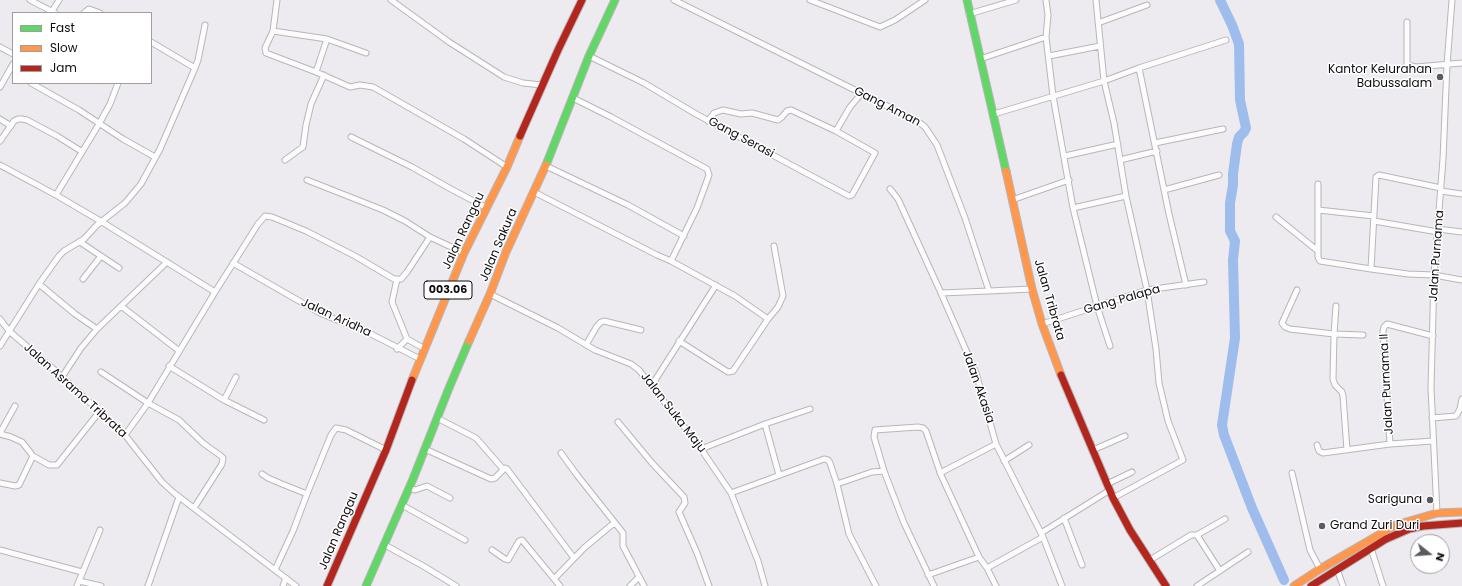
<!DOCTYPE html>
<html>
<head>
<meta charset="utf-8">
<style>
  body { margin:0 }
  #map { position:relative; width:1462px; height:586px; overflow:hidden; background:#edebf0; font-family:Poppins,sans-serif }
  canvas { display:block }
  .legend { position:absolute; left:12px; top:12px; width:140px; height:72px; box-sizing:border-box; background:#fff; border:1px solid #9e9e9f; margin:0; padding:5px 7px; list-style:none; font-size:12px; color:#0c0c0e }
  .legend li { display:flex; align-items:center; gap:8px; height:20px }
  .legend b { width:20px; border:1px solid #9e9e9f }
  .north { position:absolute; left:1410px; top:534px; width:40px; height:40px; box-sizing:border-box; background:#fff; border:1px solid #9e9e9f; border-radius:50%; rotate:107deg; font-size:11px; font-weight:700; line-height:16px; text-align:center; color:#0c0c0e }
  .north::after { content:''; display:block; margin:auto; width:14px; height:18px; background:#5b5a5d; clip-path:polygon(50% 0,100% 100%,50% 72%,0 100%) }
</style>
</head>
<body>
<div id="map">
<canvas width="1462" height="586"></canvas>
<ul class="legend">
<li><b style="height:5px;background:#63d668"></b>Fast</li>
<li><b style="height:5px;background:#ff974d"></b>Slow</li>
<li><b style="height:5px;background:#b3261e"></b>Jam</li>
</ul>
<div class="north">N</div>
</div>
<script>
const c = document.querySelector('canvas').getContext('2d');
c.lineJoin = 'round';
function toPath(rows) {
  const path = new Path2D();
  for (const r of rows) {
    path.moveTo(r[0], r[1]);
    for (let i = 2; i < r.length; i += 2) path.lineTo(r[i], r[i + 1]);
  }
  return path;
}
function stroke(path, color, width, dash) {
  c.strokeStyle = color;
  c.lineWidth = width;
  c.lineCap = dash ? 'butt' : 'round';
  c.setLineDash(dash || []);
  c.stroke(path);
}
function drawText(font, color, halo, rows, align = 'center') {
  c.font = font + ' Poppins,sans-serif';
  c.lineWidth = 3;
  c.setLineDash([]);
  c.textBaseline = 'middle';
  c.strokeStyle = halo;
  c.fillStyle = color;
  for (const [text, x, y, turn = 0] of rows) {
    c.save();
    c.translate(x, y);
    c.rotate((+turn || 0) * Math.PI / 180);
    c.textAlign = isNaN(turn) ? turn : align;
    if (halo) c.strokeText(text, 0, 0);
    c.fillText(text, 0, 0);
    c.restore();
  }
}
stroke(toPath([
  [1220,0,1232,25,1239,44,1240,100,1246,128,1244,132,1239,137,1237,144,1233,174,1233,185,1230,203,1230,231,1235,241,1233,260,1235,338,1222,425,1224,435,1252,508,1284,580]
]), '#9fbdec', 10);
const street = toPath([
  [30,0,55,13],
  [277,0,273,31,265,48,266,53,316,72],
  [391,0,449,42,504,77,523,83,542,85],
  [674,0,889,107,920,123,925,127,937,145,965,218,989,291,1032,289],
  [810,0,880,27,895,20,925,0],
  [1046,0,1048,15,1046,37],
  [1096,0,1104,81,1114,123,1126,196,1147,290,1156,349,1159,383,1168,421,1183,460,1113,498],
  [51,13,59,0],
  [84,13,89,9,100,13],
  [969,14,1016,0],
  [1407,22,1407,65,1416,67,1462,63],
  [1098,23,1147,5],
  [273,31,327,39,366,53],
  [327,39,316,72,350,87,360,85,373,87,464,139,507,167],
  [151,42,195,68],
  [0,47,13,54],
  [589,56,644,83,696,114,849,196,852,195,875,153,836,131,850,107,861,94],
  [1049,56,1100,46],
  [980,59,1046,37,1053,96,1073,208,1097,306,1110,346],
  [1139,68,1169,214,1186,285],
  [31,83,79,110,123,139,155,157],
  [0,87,13,64],
  [994,114,1104,81,1139,68,1226,40],
  [0,119,11,126],
  [708,121,714,113,723,110,741,114,752,113,778,120,782,117,787,111,791,110,836,131],
  [351,137,412,167,449,188,487,208],
  [0,141,14,121,18,119,22,119,27,120,57,136,81,151],
  [1155,143,1223,129],
  [1065,156,1118,144],
  [285,160,303,147,306,125,311,104,324,75],
  [1120,160,1157,151],
  [0,165,56,195,102,222,215,292,148,403,125,435],
  [546,166,628,205,684,236],
  [307,180,383,210,405,221,430,237,464,253],
  [1318,184,1318,257,1320,261,1371,269,1408,274,1434,275,1462,280],
  [890,189,898,199,941,293,976,373,996,444,1043,537,1062,586],
  [1164,190,1219,175],
  [1441,191,1462,194],
  [534,192,657,255,671,261,697,208,709,175,707,169,611,117,573,98],
  [56,195,99,124,110,104,118,83],
  [1012,200,1069,180],
  [1073,208,1126,196],
  [1318,210,1374,216],
  [1276,217,1318,251],
  [1374,221,1438,232],
  [1438,229,1462,232],
  [80,242,119,268],
  [671,261,735,296,768,319],
  [233,263,320,313,369,333,420,359],
  [1371,269,1376,177,1379,175,1441,188],
  [83,279,101,256],
  [397,279,392,302,407,339],
  [39,284,75,314,97,329],
  [1297,290,1282,323,1285,327,1290,329,1334,334,1333,379,1335,385,1342,392,1343,396,1347,450],
  [215,292,258,224,265,216,272,217,306,231,355,256,394,279,401,279,407,272,430,237],
  [941,293,989,291],
  [490,294,558,328,595,350,631,364,639,370,697,443,731,493,758,561,765,586],
  [121,306,178,350],
  [1336,306,1334,334,1363,335],
  [0,319,9,331,58,373,125,435,162,482,174,493,296,586],
  [1042,324,1147,290,1204,282],
  [679,341,728,372,733,371,768,319,778,307,783,296,774,246],
  [586,345,597,326,601,322,604,321,641,330],
  [0,346,39,284,59,256,64,251,84,239,97,225,125,203,141,184,160,149,195,68,198,60,205,25],
  [397,349,407,339,425,349],
  [169,366,224,400,236,377],
  [101,372,148,403,179,420,203,443,221,456,223,458,222,464,194,508],
  [62,377,81,348,97,329,167,262],
  [652,385,716,285],
  [224,400,264,420],
  [437,418,476,438,503,469],
  [1432,418,1456,416,1460,409,1462,399],
  [618,422,652,463,684,497,685,503,679,512,697,553,709,586],
  [765,424,779,475],
  [0,433,15,406],
  [0,434,11,437,22,442,33,456],
  [1390,444,1383,331,1384,327,1387,324,1433,336],
  [1317,445,1319,451,1323,453,1390,444,1433,441],
  [425,449,491,479,495,478,505,468,507,469,574,558],
  [701,449,765,424,810,409],
  [1093,450,1125,436],
  [561,453,577,475,623,533,623,546,644,586],
  [1004,461,1029,445],
  [884,471,874,437,875,430,918,427,923,428,926,431,941,475,979,557,987,568,1043,537],
  [940,473,996,444],
  [1292,473,1310,550,1320,569],
  [262,474,268,478,282,484,307,494,293,531,275,570],
  [0,483,15,486,19,485,33,456,49,465,57,465,100,411],
  [837,484,872,472,884,471,904,523,934,586],
  [1107,484,1132,472],
  [410,488,415,490,427,486,450,498],
  [731,493,824,459,828,460,830,463,837,484,849,534,876,586],
  [307,494,331,435,336,428,346,430,386,450],
  [402,505,465,540],
  [1437,513,1431,388,1434,275,1443,159,1447,65,1452,0],
  [1064,518,1082,565],
  [1041,533,1110,490],
  [1197,535,1220,571],
  [385,545,425,567,456,586],
  [1371,548,1383,586],
  [0,550,82,572],
  [492,550,505,559,508,560,519,541,522,540,560,586],
  [1150,560,1191,535,1197,535,1225,519],
  [987,568,996,586],
  [1337,569,1343,586],
  [928,575,979,557],
  [554,579,584,548,614,523],
  [79,581,100,530],
  [77,586,79,581,101,586],
  [148,586,179,497],
  [283,586,286,578],
  [630,586,639,577],
  [1197,586,1248,552]
]);
const fast = toPath([
  [967,0,1006,171],
  [546,165,589,56,615,0],
  [366,586,413,479,449,388,469,341]
]);
const slow = toPath([
  [1006,171,1032,289,1042,324,1061,375],
  [469,341,490,294,506,252,546,165],
  [412,380,464,253,507,167,520,136],
  [1294,586,1320,569,1396,525,1437,513,1462,512]
]);
const jam = toPath([
  [520,136,558,50,582,0],
  [1061,375,1113,498,1130,530,1166,586],
  [327,586,386,450,412,380],
  [1311,586,1386,539,1409,529,1423,526,1462,523]
]);
stroke(street, '#b7b6b9', 7);
stroke(fast, '#b7b6b9', 9);
stroke(slow, '#b7b6b9', 9);
stroke(jam, '#b7b6b9', 9);
stroke(street, '#fcfcfd', 5);
stroke(fast, '#63d668', 7);
stroke(slow, '#ff974d', 7);
stroke(jam, '#b3261e', 7);
for (const [x, y, r, color] of [
  [1440,77,4,"#5b5a5d"],
  [1430,500,4,"#5b5a5d"],
  [1322,526,4,"#5b5a5d"]
]) {
  const dot = new Path2D();
  dot.arc(x, y, r, 0, 2 * Math.PI);
  c.fillStyle = color;
  c.fill(dot);
  stroke(dot, '#fff', 1.5);
}
for (const [x, y, w] of [
  [448,290,48]
]) {
  const box = new Path2D();
  box.roundRect(x - w / 2, y - 9, w, 18, 3);
  c.fillStyle = '#fff';
  c.fill(box);
  stroke(box, '#0c0c0e', 1);
}
drawText('bold 11px', '#0c0c0e', null, [
  ["003.06",448,290]
]);
drawText('12px', '#0c0c0e', '#fff', [
  ["Kantor Kelurahan",1432,70],
  ["Babussalam",1432,84],
  ["Sariguna",1422,500],
  ["Grand Zuri Duri",1330,526,"left"]
], 'right');
drawText('12px', '#0c0c0e', '#fff', [
  ["Gang Aman",887,107,27],
  ["Gang Serasi",741,138,28],
  ["Jalan Rangau",464,231,-65],
  ["Jalan Sakura",499,245,-67],
  ["Jalan Purnama",1437,256,-86],
  ["Jalan Tribrata",1049,300,74],
  ["Gang Palapa",1122,300,-16],
  ["Jalan Aridha",336,318,25],
  ["Jalan Purnama II",1387,384,-93],
  ["Jalan Akasia",978,387,71],
  ["Jalan Asrama Tribrata",75,391,42],
  ["Jalan Suka Maju",673,413,52],
  ["Jalan Rangau",339,531,-67]
]);
</script>
</body>
</html>
